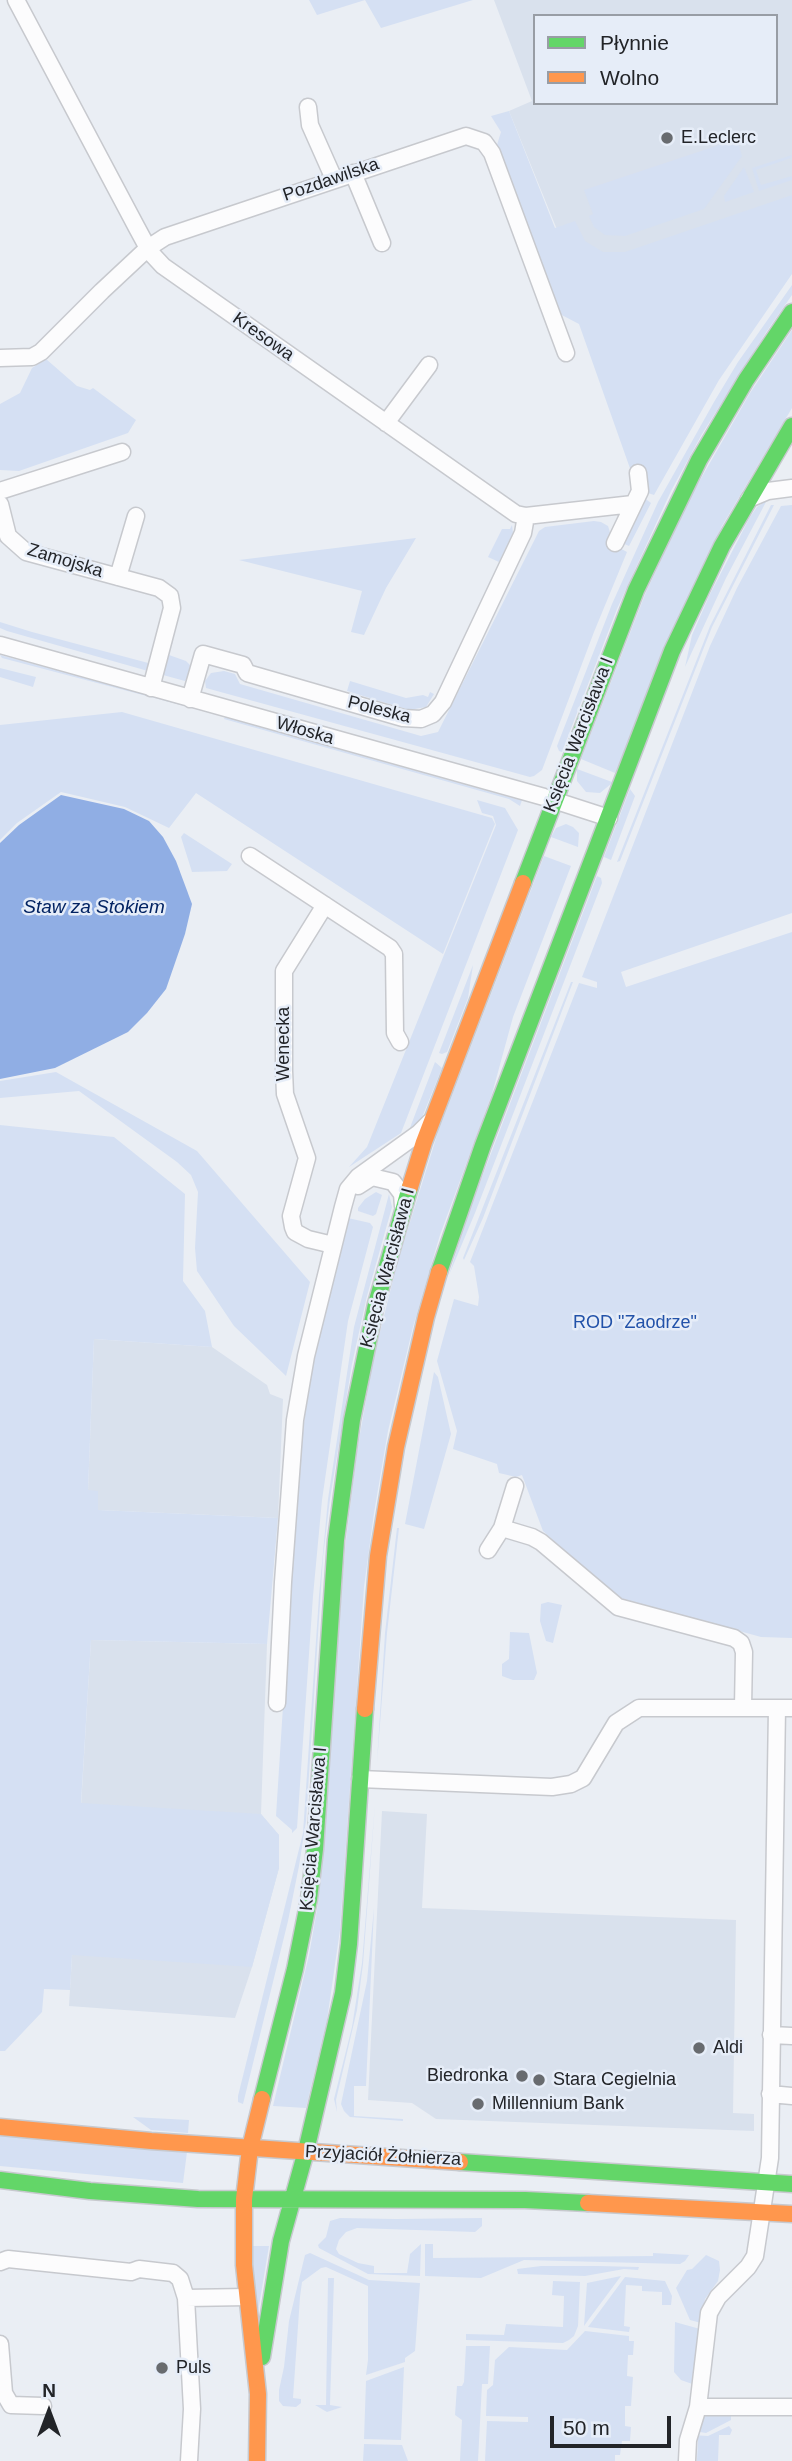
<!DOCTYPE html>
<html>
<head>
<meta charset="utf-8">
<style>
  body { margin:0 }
  #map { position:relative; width:792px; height:2461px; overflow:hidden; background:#eaeef4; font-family:Arial,sans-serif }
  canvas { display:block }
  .legend { position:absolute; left:533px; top:14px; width:245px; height:91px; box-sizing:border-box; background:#e6edf8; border:2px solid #989da5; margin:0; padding:9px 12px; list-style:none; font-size:21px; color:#222428 }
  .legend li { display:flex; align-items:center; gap:14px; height:35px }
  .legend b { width:35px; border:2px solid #989da5 }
  .north { position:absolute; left:14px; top:2377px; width:70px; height:70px; -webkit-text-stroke:5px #e6edf8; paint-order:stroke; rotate:0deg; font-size:19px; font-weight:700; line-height:28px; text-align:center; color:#222428 }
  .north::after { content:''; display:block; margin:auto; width:24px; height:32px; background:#222428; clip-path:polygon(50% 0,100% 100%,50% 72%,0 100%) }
  .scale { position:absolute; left:550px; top:2416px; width:121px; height:32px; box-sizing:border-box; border:4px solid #222428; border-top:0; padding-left:9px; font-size:21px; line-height:24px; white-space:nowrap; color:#222428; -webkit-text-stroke:5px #e6edf8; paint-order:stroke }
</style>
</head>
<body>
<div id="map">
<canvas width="792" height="2461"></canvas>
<ul class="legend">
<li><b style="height:9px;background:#63d668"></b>Płynnie</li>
<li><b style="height:9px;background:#ff974d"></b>Wolno</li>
</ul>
<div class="north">N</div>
<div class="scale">50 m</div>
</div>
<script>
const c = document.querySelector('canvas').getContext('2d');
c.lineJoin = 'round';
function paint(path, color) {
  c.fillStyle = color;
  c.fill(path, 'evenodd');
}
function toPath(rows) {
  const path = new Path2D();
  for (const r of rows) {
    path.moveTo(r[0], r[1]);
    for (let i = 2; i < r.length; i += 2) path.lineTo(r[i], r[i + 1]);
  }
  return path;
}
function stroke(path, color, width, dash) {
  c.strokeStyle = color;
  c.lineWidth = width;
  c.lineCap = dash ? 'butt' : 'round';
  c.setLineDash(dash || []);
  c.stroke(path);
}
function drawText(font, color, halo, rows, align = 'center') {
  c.font = font + ' Arial,sans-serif';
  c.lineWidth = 5;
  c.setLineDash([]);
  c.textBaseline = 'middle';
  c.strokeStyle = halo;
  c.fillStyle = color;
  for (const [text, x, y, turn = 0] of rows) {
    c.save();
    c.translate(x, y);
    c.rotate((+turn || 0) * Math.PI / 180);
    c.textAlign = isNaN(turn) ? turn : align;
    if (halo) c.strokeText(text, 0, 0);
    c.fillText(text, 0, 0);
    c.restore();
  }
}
paint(toPath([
  [494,0,792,0,792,232,641,437,509,111,532,101],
  [535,16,776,16,776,103,535,103],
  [94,1339,212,1347,267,1385,270,1394,283,1399,278,1518,98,1510,88,1490],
  [91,1640,267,1644,261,1814,279,1835,279,1868,252,1967,235,2018,69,2006],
  [382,1811,427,1814,422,1908,736,1920,733,2113,754,2114,754,2131,436,2119,412,2103,368,2100]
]), '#d9e1ed');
paint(toPath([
  [309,0,473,0,381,28,365,0,317,15],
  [509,111,555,228,575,221,585,241,603,252,625,252,792,195,792,274,719,380,654,495,645,492,632,474,579,324,556,312,496,148,501,132,491,116],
  [737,139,742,156,704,209,625,236,605,235,594,227,589,216,593,214,584,190],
  [792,155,791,158,756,170,761,185,792,176,792,180,759,191,752,168],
  [744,167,754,192,725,202,724,196],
  [792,285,792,295,767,331,702,434,671,491,617,609,562,752,559,751,557,746,612,604,658,502,714,402,738,362],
  [792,330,792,408,722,526,615,773,581,759,646,592,692,494,750,393],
  [46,359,77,386,90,390,93,388,136,420,128,433,19,471,0,470,0,404,20,393,32,368],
  [643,497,651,503,629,546,620,542],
  [767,500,726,578,685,667,692,635,710,594,750,517,757,507],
  [771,505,774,505,712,627,620,861,617,862,710,626],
  [792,505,792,913,621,972,626,987,792,932,792,1638,761,1637,616,1597,543,1531,522,1475,516,1477,499,1473,497,1464,453,1449,457,1431,437,1361,454,1299,478,1306,479,1297,474,1266,470,1262,579,983,597,988,597,982,582,977,710,646,737,588,781,506],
  [594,521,601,522,608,526,614,545,627,552,594,632,542,770,534,776,530,777,206,688,205,681,211,673,224,671,235,674,240,684,421,736,438,732,539,531,545,527],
  [512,525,513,533,499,562,488,557,502,529,510,529],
  [416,538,386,588,364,635,351,632,362,591,239,560],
  [0,622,32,632,152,664,148,671,7,631,0,628],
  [171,640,173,641,169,655,186,661,190,665,188,677,185,681,163,675],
  [0,655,68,673,215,714,2,658],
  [0,668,36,677,33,687,0,677],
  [350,681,406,698,423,695,428,697,430,692,434,694,426,707,409,710,347,691],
  [122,712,492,818,495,824,443,954,196,793,169,828,125,807,61,792,17,823,0,840,0,725],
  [225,717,516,799,522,800,520,806,509,799,224,719],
  [577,769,612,782,611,784,600,793,586,792,577,781],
  [630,789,635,796,611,860,604,857],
  [477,800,505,808,518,830,401,1133,349,1167,367,1147,496,825,493,816,482,813],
  [566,824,573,827,579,833,578,847,551,837,556,828],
  [184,833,232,864,227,871,192,872,181,837],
  [544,856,571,866,513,1017,492,1094,440,1235,413,1327,388,1431,374,1513,364,1587,340,1930,327,2020,306,2108,273,2106,309,1955,318,1904,345,1548,357,1451,373,1360,397,1264,438,1132],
  [597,876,601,878,602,883,475,1213,449,1275,469,1211],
  [473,965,468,998,447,1052,442,1054,439,1053],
  [571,982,573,982,483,1218,464,1260,463,1258],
  [435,1062,442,1068,421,1120,408,1133],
  [56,1072,197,1151,310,1282,286,1376,234,1326,197,1271,195,1248,198,1192,191,1175,177,1162,79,1091,0,1098,0,1081],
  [0,1125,114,1137,185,1194,183,1281,205,1311,212,1347,94,1339,88,1490,98,1491,98,1510,278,1518,267,1644,91,1640,81,1803,261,1814,279,1835,279,1868,252,1967,72,1955,70,1990,44,1989,42,2012,5,2051,0,2051],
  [376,1192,382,1195,376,1214,373,1216,358,1211,358,1208,365,1199],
  [389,1194,392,1207,367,1296,352,1364,330,1499,323,1557,306,1821,299,1866,288,1921,243,2104,238,2102,238,2096,303,1833,319,1596,328,1499,354,1327],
  [348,1218,370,1223,373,1227,348,1321,322,1500,313,1596,297,1828,292,1833,292,1830,276,1816,298,1471,311,1367],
  [434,1372,438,1377,451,1434,424,1529,405,1524],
  [397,1528,399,1528,387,1633,377,1763,385,1633],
  [548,1602,562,1605,553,1643,546,1641,540,1621,541,1604],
  [510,1632,529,1633,537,1673,534,1680,513,1680,502,1676,502,1664,509,1659],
  [375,1804,363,1964,357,2010,336,2100,337,2112,334,2099,352,2027,362,1963],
  [374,1908,366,2086,354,2086,354,2116,403,2119,403,2121,350,2117,344,2111,341,2104,367,1981],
  [133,2117,189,2120,188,2133,151,2130],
  [0,2135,187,2152,183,2183,0,2166],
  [340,2218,396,2219,482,2218,482,2226,475,2232,357,2228,346,2232,339,2240,336,2249,339,2254,358,2263,374,2266,374,2273,407,2273,410,2254,421,2244,420,2276,368,2274,319,2248,318,2245,326,2237,330,2221],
  [425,2244,433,2244,433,2258,653,2256,653,2253,689,2255,685,2261,680,2264,524,2260,481,2278,425,2276],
  [250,2246,269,2246,257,2318],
  [310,2253,369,2280,420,2283,415,2351,405,2358,405,2362,366,2375,368,2360,368,2286,326,2267,321,2268,302,2282,300,2297,293,2398,301,2399,301,2403,296,2407,283,2406,279,2401,279,2390,284,2367,289,2321,305,2255],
  [706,2255,719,2261,720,2270,718,2281,705,2299,701,2323,690,2320,676,2288,687,2270,692,2269],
  [541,2266,598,2266,639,2267,638,2270,624,2269,585,2276,518,2274,517,2269],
  [621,2276,589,2319,584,2326,587,2283],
  [625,2277,665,2281,672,2296,671,2305,662,2305,662,2292,642,2291,642,2286,626,2285,624,2326,630,2327,629,2332,588,2327],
  [328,2278,334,2278,330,2405,342,2407,327,2412,315,2405,326,2405],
  [553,2281,580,2282,578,2326,574,2336,569,2340,563,2343,466,2340,466,2334,504,2335,506,2324,563,2327,564,2296,552,2295],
  [675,2322,700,2329,695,2385,681,2380,674,2372],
  [585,2331,629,2336,629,2341,634,2341,633,2355,628,2355,627,2376,633,2377,631,2406,625,2406,625,2426,631,2427,630,2441,622,2441,620,2455,615,2455,615,2461,485,2461,487,2421,528,2422,528,2417,486,2416,487,2390,493,2385,495,2360,509,2347,567,2350],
  [466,2346,490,2346,488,2384,482,2384,478,2461,460,2461,462,2420,455,2415,457,2386,462,2386,464,2382],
  [404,2367,401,2440,364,2439,366,2381],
  [700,2411,731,2412,731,2420,706,2433,694,2431],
  [729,2426,732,2430,730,2435,719,2435,718,2461,697,2461,698,2439,693,2438,693,2435,708,2436],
  [364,2444,402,2445,408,2461,363,2461]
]), '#d5e0f3');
paint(toPath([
  [61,795,124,809,149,821,163,837,176,861,192,904,185,934,166,989,147,1013,128,1032,55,1068,0,1079,0,843,19,825]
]), '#90aee4');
const street = toPath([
  [16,0,137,228,150,252,163,266,516,514,526,516,633,504],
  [308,107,310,125,334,179],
  [353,173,382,243],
  [0,358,32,357,41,352,102,291,148,248,165,237,466,136,484,142,492,153,566,353],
  [386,423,429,365],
  [0,491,122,452],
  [749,499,768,491,792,488],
  [0,504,8,536,26,552,159,588,170,596,172,608,151,688],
  [615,543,640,491,638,473],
  [118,577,136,516],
  [0,645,544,797,609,818],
  [190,699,203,654,243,665,247,673,403,718,421,719,433,714,443,702,523,533,526,516],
  [250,856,390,948,394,954,395,1033,400,1042],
  [325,905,284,971,284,1071,285,1094,307,1158,291,1216,293,1227,295,1232,308,1239,333,1245],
  [358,1186,372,1177,393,1182,402,1194,403,1206],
  [502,1528,532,1537,541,1542,618,1607,734,1638,741,1643,744,1652,743,1707],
  [488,1550,502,1528,515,1486],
  [277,1703,283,1582,295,1420,306,1356,343,1207,348,1189,358,1177,419,1133,430,1122],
  [360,1779,552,1787,571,1784,583,1778,616,1723,639,1708,777,1708],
  [771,2035,792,2036],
  [770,2094,792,2096],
  [0,2262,8,2259,131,2272,139,2269,173,2273,180,2279,186,2298,192,2409,189,2461],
  [186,2298,247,2297],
  [0,2344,4,2393,11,2405,43,2406],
  [698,2407,792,2407],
  [687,2461,688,2440,698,2407,709,2313,718,2297,748,2267,755,2256,770,2158,777,1708,792,1708]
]);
const fast = toPath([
  [523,883,636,590,699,460,746,380,792,312],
  [439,1272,483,1145,672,651,722,546,792,426],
  [262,2099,295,1969,309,1899,315,1849,336,1540,352,1420,376,1304,410,1187],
  [460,2162,792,2184],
  [0,2180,90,2191,198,2199,525,2200,588,2203],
  [262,2357,281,2241,306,2151,343,1993,349,1944,365,1709]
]);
const slow = toPath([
  [410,1187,424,1142,523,883],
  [365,1709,378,1556,396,1447,426,1317,439,1272],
  [0,2127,151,2141,460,2162],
  [588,2203,792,2214],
  [257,2461,258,2394,244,2265,244,2199,250,2148,262,2099]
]);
stroke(street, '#c7c9ce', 19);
stroke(fast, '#c7c9ce', 19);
stroke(slow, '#c7c9ce', 19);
stroke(street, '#fcfcfd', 16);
stroke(fast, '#63d668', 16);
stroke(slow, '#ff974d', 16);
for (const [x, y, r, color] of [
  [667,138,7,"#686b6f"],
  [699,2048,7,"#686b6f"],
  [522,2076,7,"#686b6f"],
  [539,2080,7,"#686b6f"],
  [478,2104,7,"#686b6f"],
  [162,2368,7,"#686b6f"]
]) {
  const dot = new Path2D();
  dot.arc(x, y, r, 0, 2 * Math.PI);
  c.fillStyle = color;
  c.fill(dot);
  stroke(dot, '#e6edf8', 2.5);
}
drawText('18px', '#222428', '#e6edf8', [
  ["E.Leclerc",681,138],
  ["Aldi",713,2048],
  ["Biedronka",508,2076,"right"],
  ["Stara Cegielnia",553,2080],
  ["Millennium Bank",492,2104],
  ["Puls",176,2368]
], 'left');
drawText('18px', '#222428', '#e6edf8', [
  ["Pozdawilska",331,180,-19],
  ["Kresowa",263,337,35],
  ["Zamojska",65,561,17],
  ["Poleska",379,710,14],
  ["Włoska",305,731,16],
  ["Księcia Warcisława I",579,735,-69],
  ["Wenecka",284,1044,-90],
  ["Księcia Warcisława I",388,1268,-75],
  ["Księcia Warcisława I",314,1829,-85],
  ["Przyjaciół Żołnierza",383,2156,3]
]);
drawText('18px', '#2252a9', '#e6edf8', [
  ["ROD \"Zaodrze\"",635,1323]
]);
drawText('italic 19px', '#012262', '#e6edf8', [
  ["Staw za Stokiem",94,908]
]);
</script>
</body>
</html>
